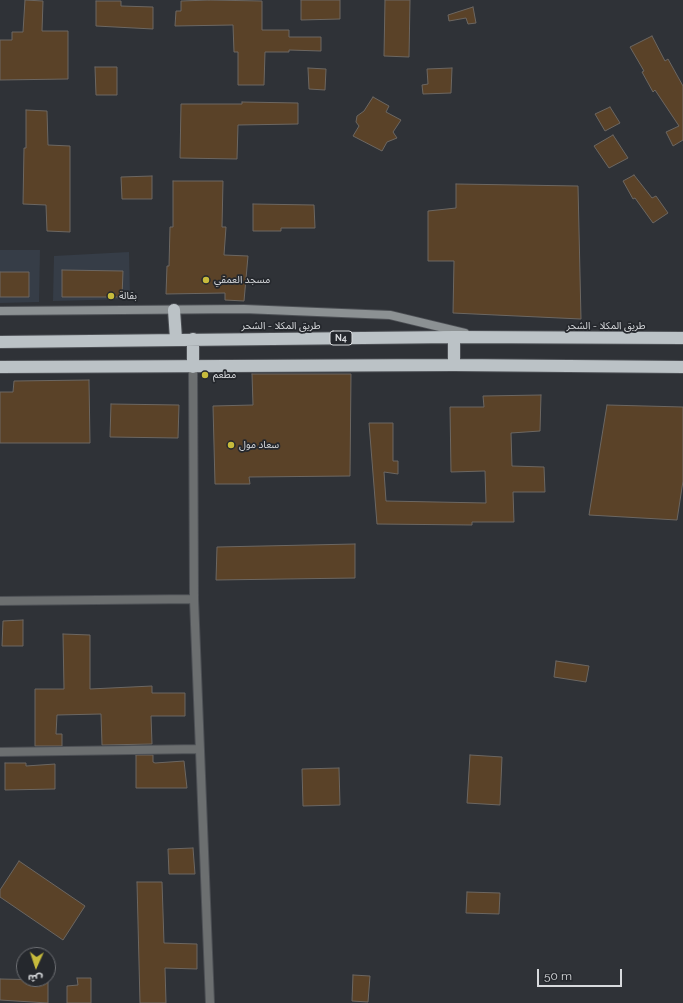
<!DOCTYPE html>
<html>
<head>
<meta charset="utf-8">
<style>
  body { margin:0 }
  #map { position:relative; width:683px; height:1003px; overflow:hidden; background:#2f3237; font-family:Raleway,"Noto Sans Arabic",sans-serif }
  canvas { display:block }
  .north { position:absolute; left:16px; top:947px; width:40px; height:40px; box-sizing:border-box; background:#25282d; border:1px solid #6d6f73; border-radius:50%; rotate:183deg; font-size:11px; font-weight:700; line-height:16px; text-align:center; color:#d8dadd }
  .north::after { content:''; display:block; margin:auto; width:14px; height:18px; background:#c7bb3c; clip-path:polygon(50% 0,100% 100%,50% 72%,0 100%) }
  .scale { position:absolute; left:537px; top:969px; width:85px; height:18px; box-sizing:border-box; border:2px solid #d8dadd; border-top:0; padding-left:5px; font-size:12px; line-height:14px; white-space:nowrap; color:#d8dadd; -webkit-text-stroke:3px #25282d; paint-order:stroke }
</style>
</head>
<body>
<div id="map">
<canvas width="683" height="1003"></canvas>
<div class="north">ش</div>
<div class="scale">50 m</div>
</div>
<script>
const c = document.querySelector('canvas').getContext('2d');
c.lineJoin = 'round';
function paint(path, color) {
  c.fillStyle = color;
  c.fill(path, 'evenodd');
}
function toPath(rows) {
  const path = new Path2D();
  for (const r of rows) {
    path.moveTo(r[0], r[1]);
    for (let i = 2; i < r.length; i += 2) path.lineTo(r[i], r[i + 1]);
  }
  return path;
}
function stroke(path, color, width, dash) {
  c.strokeStyle = color;
  c.lineWidth = width;
  c.lineCap = dash ? 'butt' : 'round';
  c.setLineDash(dash || []);
  c.stroke(path);
}
function drawText(font, color, halo, rows, align = 'center') {
  c.font = font + ' Raleway,"Noto Sans Arabic",sans-serif';
  c.lineWidth = 3.5;
  c.setLineDash([]);
  c.textBaseline = 'middle';
  c.strokeStyle = halo;
  c.fillStyle = color;
  for (const [text, x, y, turn = 0] of rows) {
    c.save();
    c.translate(x, y);
    c.rotate((+turn || 0) * Math.PI / 180);
    c.textAlign = isNaN(turn) ? turn : align;
    if (halo) c.strokeText(text, 0, 0);
    c.fillText(text, 0, 0);
    c.restore();
  }
}
paint(toPath([
  [0,250,40,250,39,302,0,303],
  [129,252,130,299,53,301,54,256]
]), '#363d47');
const building = toPath([
  [25,0,43,1,42,31,68,31,68,79,0,80,0,40,12,40,12,32,23,32,25,0],
  [209,0,262,1,262,30,289,30,289,37,321,37,321,51,289,50,289,52,265,52,264,85,238,85,238,52,234,52,233,25,175,26,176,11,181,11,181,1,209,0],
  [301,0,340,0,340,19,301,20,301,0],
  [385,0,410,0,409,57,384,56,385,0],
  [96,1,121,1,121,6,153,7,153,29,96,26,96,1],
  [473,7,476,23,468,24,466,18,449,21,448,15,473,7],
  [652,36,665,61,668,59,683,86,683,140,673,146,666,132,679,126,655,90,653,92,642,72,644,71,630,47,652,36],
  [95,67,117,67,117,95,96,95,95,67],
  [308,68,326,69,325,90,309,89,308,68],
  [452,68,451,93,423,94,422,85,428,84,427,69,452,68],
  [373,97,389,106,386,112,401,120,393,132,397,138,387,142,382,151,353,136,359,126,356,122,357,116,364,111,373,97],
  [242,102,298,103,298,124,238,125,237,159,180,158,181,104,242,104,242,102],
  [610,107,620,123,605,131,595,114,610,107],
  [26,110,47,111,48,145,70,146,70,232,47,231,46,205,23,204,24,148,26,148,26,110],
  [613,135,628,158,609,168,594,146,613,135],
  [634,175,652,198,656,196,668,213,653,223,635,198,633,199,623,181,634,175],
  [152,176,152,199,122,199,121,177,152,176],
  [173,181,223,181,222,227,226,227,224,255,248,256,244,301,225,300,225,293,166,294,167,266,169,266,170,227,173,227,173,181],
  [456,184,578,186,581,319,453,313,454,261,428,261,428,211,456,208,456,184],
  [253,204,314,205,315,228,281,228,281,231,253,231,253,204],
  [62,270,123,271,122,297,62,297,62,270],
  [0,272,29,272,29,297,0,297,0,272],
  [252,374,351,374,350,476,249,477,250,484,215,484,213,406,253,405,252,374],
  [89,380,90,443,0,443,0,392,13,392,14,381,89,380],
  [541,395,540,431,511,433,512,466,544,467,545,492,513,492,514,522,472,522,472,525,377,524,369,423,393,423,393,461,398,461,398,474,384,472,386,501,486,503,485,471,451,472,450,407,484,407,483,396,541,395],
  [111,404,179,405,178,438,110,437,111,404],
  [607,405,683,407,683,481,677,520,589,515,607,405],
  [355,544,355,578,216,580,217,547,355,544],
  [23,620,23,646,2,646,3,621,23,620],
  [63,634,90,635,90,689,152,686,152,693,185,693,185,716,151,716,152,744,102,745,101,714,57,715,56,734,62,734,62,746,35,746,35,689,64,689,63,634],
  [556,661,589,666,586,682,554,677,556,661],
  [136,755,153,755,153,762,155,763,184,761,187,788,136,788,136,755],
  [470,755,502,757,500,805,467,803,470,755],
  [5,763,26,763,26,766,55,764,55,789,5,790,5,763],
  [339,768,340,805,303,806,302,769,339,768],
  [193,848,195,874,169,874,168,849,193,848],
  [19,861,85,906,63,940,0,897,0,890,19,861],
  [137,882,162,882,164,943,197,944,197,969,165,968,166,1003,140,1003,137,882],
  [467,892,500,893,499,914,466,913,467,892],
  [353,975,370,976,368,1002,352,1001,353,975],
  [77,978,91,978,91,1003,67,1003,67,986,78,985,77,978],
  [0,979,48,980,48,1003,0,1000,0,979]
]);
paint(building, '#5a4228');
stroke(building, '#6c6762', 1);
const street = toPath([
  [193,367,194,599,210,1003],
  [0,601,194,599],
  [0,752,200,749]
]);
const secondary = toPath([
  [0,311,244,309,390,315,465,333]
]);
const highway = toPath([
  [174,310,176,339],
  [193,339,193,367],
  [0,342,454,337,683,338],
  [454,365,454,337],
  [0,367,454,365,683,367]
]);
stroke(street, '#4d5055', 10);
stroke(secondary, '#4d5055', 10);
stroke(highway, '#4d5055', 14);
stroke(street, '#6c6f70', 8);
stroke(secondary, '#8c9193', 8);
stroke(highway, '#bbc2c6', 12);
for (const [x, y, r, color] of [
  [206,280,4,"#c7bb3c"],
  [111,296,4,"#c7bb3c"],
  [205,375,4,"#c7bb3c"],
  [231,445,4,"#c7bb3c"]
]) {
  const dot = new Path2D();
  dot.arc(x, y, r, 0, 2 * Math.PI);
  c.fillStyle = color;
  c.fill(dot);
  stroke(dot, '#25282d', 1.5);
}
for (const [x, y, w] of [
  [341,338,22]
]) {
  const box = new Path2D();
  box.roundRect(x - w / 2, y - 7, w, 14, 3);
  c.fillStyle = '#25282d';
  c.fill(box);
  stroke(box, '#d8dadd', 1);
}
drawText('bold 9px', '#d8dadd', null, [
  ["N4",341,338]
]);
drawText('10px', '#d8dadd', '#25282d', [
  ["مسجد العمقي",214,280],
  ["بقالة",119,296],
  ["مطعم",213,375],
  ["سعاد مول",239,445]
], 'left');
drawText('10px', '#d8dadd', '#25282d', [
  ["طريق المكلا - الشحر",281,326],
  ["طريق المكلا - الشحر",606,326]
]);
</script>
</body>
</html>
